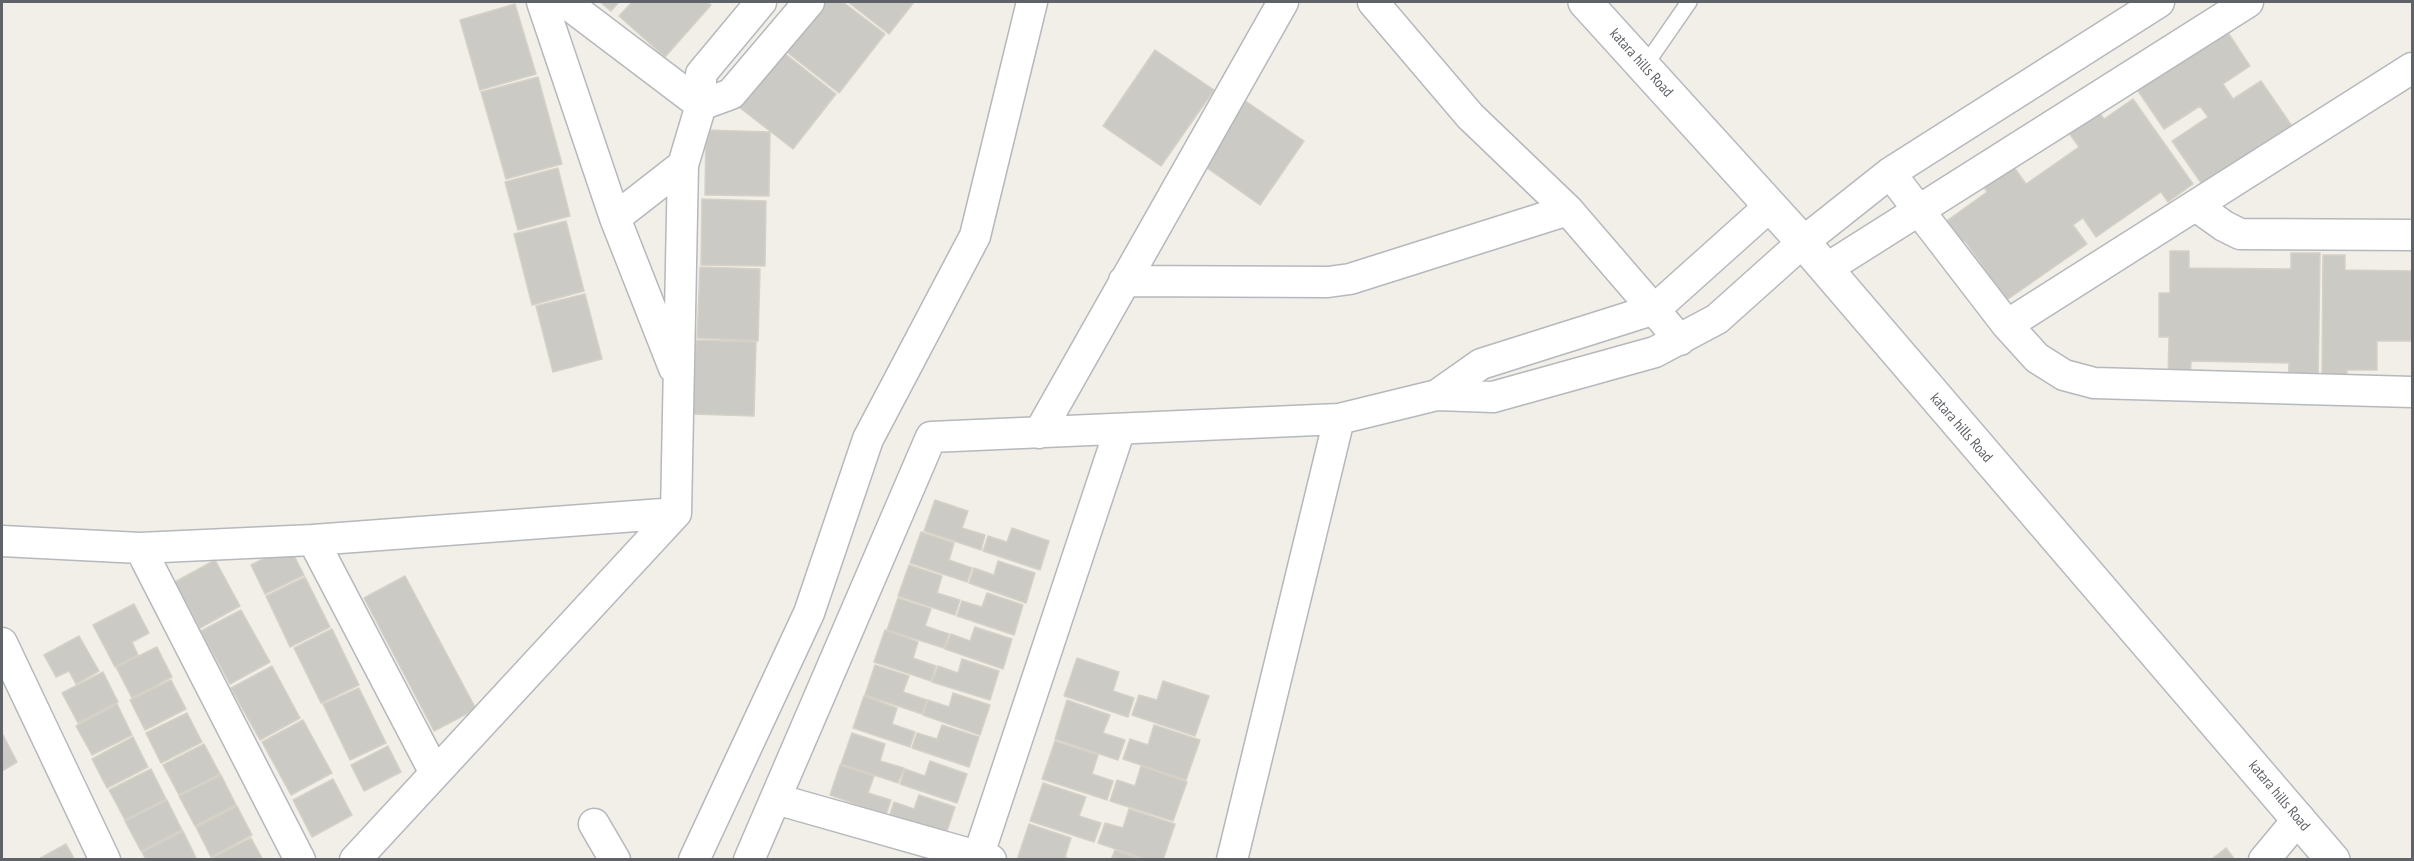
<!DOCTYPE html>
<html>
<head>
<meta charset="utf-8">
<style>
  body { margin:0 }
  #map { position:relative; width:2414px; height:861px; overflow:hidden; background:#f1efe8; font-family:"PT Sans Narrow",sans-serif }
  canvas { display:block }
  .frame { position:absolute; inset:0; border:3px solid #5f6368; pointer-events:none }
</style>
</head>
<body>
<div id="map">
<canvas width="2414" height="861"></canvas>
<div class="frame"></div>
</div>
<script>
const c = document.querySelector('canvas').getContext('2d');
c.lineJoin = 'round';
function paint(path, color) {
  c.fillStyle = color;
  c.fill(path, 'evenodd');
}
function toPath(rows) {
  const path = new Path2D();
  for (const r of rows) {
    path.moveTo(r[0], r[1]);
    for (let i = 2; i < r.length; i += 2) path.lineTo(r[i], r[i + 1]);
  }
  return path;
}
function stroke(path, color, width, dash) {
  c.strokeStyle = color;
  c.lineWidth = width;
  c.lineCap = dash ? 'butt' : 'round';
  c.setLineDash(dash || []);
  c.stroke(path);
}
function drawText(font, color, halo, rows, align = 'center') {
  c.font = font + ' "PT Sans Narrow",sans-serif';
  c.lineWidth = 4.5;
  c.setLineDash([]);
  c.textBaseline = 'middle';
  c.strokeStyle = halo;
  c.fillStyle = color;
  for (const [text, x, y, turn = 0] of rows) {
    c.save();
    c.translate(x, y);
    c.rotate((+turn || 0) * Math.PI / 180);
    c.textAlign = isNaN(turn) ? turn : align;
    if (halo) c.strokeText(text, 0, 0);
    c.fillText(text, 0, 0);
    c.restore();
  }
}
const building = toPath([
  [600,2,619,2,611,11,600,2],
  [632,2,706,2,711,5,665,57,619,16,632,2],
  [821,2,843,2,885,34,839,93,783,49,821,2],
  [848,2,914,2,889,34,848,2],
  [515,4,536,74,480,90,460,20,515,4],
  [2221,22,2250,66,2223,84,2233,99,2261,81,2294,129,2206,190,2172,141,2208,117,2200,106,2164,129,2132,82,2221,22],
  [779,49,836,94,793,149,735,104,779,49],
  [1155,50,1214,90,1161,166,1103,126,1155,50],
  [538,77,562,164,506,179,481,92,538,77],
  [2133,99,2193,184,2168,202,2161,192,2096,237,2083,218,2073,225,2087,244,1998,306,1979,279,1988,274,1965,241,1956,247,1941,225,1987,192,1982,184,2011,163,2026,184,2079,147,2064,126,2094,106,2104,119,2133,99],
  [1244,100,1304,141,1260,205,1200,163,1244,100],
  [706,130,770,132,769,196,705,195,706,130],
  [558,168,570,216,518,230,505,182,558,168],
  [702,199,766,201,765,266,701,265,702,199],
  [566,221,584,291,532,305,514,234,566,221],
  [2170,251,2189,251,2189,268,2291,269,2291,253,2320,253,2318,384,2288,383,2289,363,2191,361,2190,381,2168,381,2169,337,2159,337,2159,293,2170,293,2170,251],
  [2323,255,2345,255,2345,270,2412,271,2412,341,2377,341,2377,370,2347,370,2347,383,2322,382,2323,255],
  [700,267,760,269,758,341,697,338,700,267],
  [585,294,602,359,553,372,536,306,585,294],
  [696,340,756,342,754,416,693,414,696,340],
  [935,500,968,511,962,528,985,535,981,550,924,531,935,500],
  [1012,528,1049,541,1040,570,983,551,988,536,1007,542,1012,528],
  [921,532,954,543,949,560,972,568,967,582,910,563,921,532],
  [289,546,304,575,265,594,251,565,289,546],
  [215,560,240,606,200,628,175,582,215,560],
  [998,561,1035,573,1026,603,969,583,974,568,994,575,998,561],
  [909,565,942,576,937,593,960,600,955,615,898,596,909,565],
  [405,576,476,709,434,731,364,598,405,576],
  [305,577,330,627,290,647,266,596,305,577],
  [987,593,1023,605,1014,635,957,616,962,601,982,607,987,593],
  [898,598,931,609,925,626,949,634,944,648,887,630,898,598],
  [134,604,149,633,132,642,138,655,115,667,93,625,134,604],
  [241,610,270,662,230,684,201,631,241,610],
  [975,627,1012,639,1003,669,945,649,951,634,970,641,975,627],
  [332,629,359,685,321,703,294,648,332,629],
  [885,630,918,642,913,658,936,666,931,681,874,662,885,630],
  [79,636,99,671,76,684,69,671,56,677,44,655,79,636],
  [157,647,172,677,132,698,116,667,157,647],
  [1077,658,1119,672,1113,691,1134,698,1128,717,1064,696,1077,658],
  [962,659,999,671,990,700,932,682,938,666,958,673,962,659],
  [875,665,909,676,903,692,927,700,922,714,865,695,875,665],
  [272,666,300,718,260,740,231,688,272,666],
  [103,672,118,702,78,723,62,693,103,672],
  [171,680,186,709,145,730,130,700,171,680],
  [1163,681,1209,696,1195,736,1132,715,1139,695,1157,700,1163,681],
  [359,688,386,743,350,760,323,704,359,688],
  [953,693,990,705,980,735,923,715,928,700,949,707,953,693],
  [864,696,897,708,892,724,915,732,910,747,853,728,864,696],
  [1067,700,1110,715,1103,733,1125,740,1118,760,1055,739,1067,700],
  [117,704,132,735,92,755,76,726,117,704],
  [187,713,202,742,161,763,146,733,187,713],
  [303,720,332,773,291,795,262,742,303,720],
  [942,725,979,737,969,767,912,748,917,733,937,739,942,725],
  [1154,725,1200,740,1186,780,1123,759,1130,739,1148,745,1154,725],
  [2,733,17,762,2,771,2,733],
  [852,733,885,744,880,761,904,768,898,783,841,764,852,733],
  [133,737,148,767,107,788,92,759,133,737],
  [1055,741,1098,755,1092,774,1113,781,1107,800,1042,779,1055,741],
  [204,744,220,774,179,795,163,765,204,744],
  [388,746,401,772,364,791,351,765,388,746],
  [930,761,967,774,957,803,900,784,905,769,925,776,930,761],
  [840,765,874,776,868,793,891,800,886,815,830,795,840,765],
  [1141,766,1187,782,1173,821,1110,801,1117,780,1135,786,1141,766],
  [151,769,166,799,125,820,109,790,151,769],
  [221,775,236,805,195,826,179,796,221,775],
  [333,779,352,815,312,837,293,800,333,779],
  [1043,783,1086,797,1079,816,1101,823,1094,842,1030,821,1043,783],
  [919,795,955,807,945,837,889,817,894,802,914,809,919,795],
  [167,800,182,830,141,851,125,821,167,800],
  [237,806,252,835,211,857,196,827,237,806],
  [1129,809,1175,824,1163,860,1148,860,1098,843,1105,823,1123,828,1129,809],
  [1029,824,1071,838,1065,857,1071,860,1017,860,1029,824],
  [183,831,197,860,146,860,142,852,183,831],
  [251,838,263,860,211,860,210,859,251,838],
  [66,844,75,860,37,860,66,844],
  [2226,848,2235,860,2213,860,2212,859,2226,848],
  [1115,850,1144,860,1111,860,1115,850]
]);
paint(building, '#cccac5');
stroke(building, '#d6d1c6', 1.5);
const lane = toPath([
  [1644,67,1689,2]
]);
const street = toPath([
  [542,2,615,218,674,368],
  [565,2,701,105],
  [1373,2,1470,116,1568,210,1680,340],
  [701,105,731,94,809,2],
  [1890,173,2007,325,2037,358,2064,375,2094,383,2412,392],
  [2196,206,2224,226,2240,234,2412,235],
  [615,218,683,165],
  [1826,269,2248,2],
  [1124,281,1328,282,1350,279,1568,210],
  [2007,325,2412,68],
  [1437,395,1481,364,1655,309,1771,205],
  [1039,433,1283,2],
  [313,540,435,773],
  [2,541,140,548,313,540,676,513],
  [140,548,300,860],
  [2,643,105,860],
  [776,799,991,860],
  [594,824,615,860],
  [355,860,676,513,683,165,701,105,701,74,761,2],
  [694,860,809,613,868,439,975,236,1032,2],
  [749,860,931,437,1339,419,1437,395,1493,397,1655,352,1717,319,1803,242,1890,173,2159,2],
  [977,860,1120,429],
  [1232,860,1339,419],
  [2264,860,2299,818]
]);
const secondary = toPath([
  [1585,2,1803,242,2333,860]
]);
stroke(lane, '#b5b8bc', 18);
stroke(street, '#b5b8bc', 33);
stroke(secondary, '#b6babf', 36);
stroke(lane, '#fff', 15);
stroke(street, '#fff', 30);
stroke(secondary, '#fff', 33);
drawText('15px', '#5f6368', '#fff', [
  ["katara hills Road",1641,63,48],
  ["katara hills Road",1961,428,49],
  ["katara hills Road",2279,796,50]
]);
</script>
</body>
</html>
